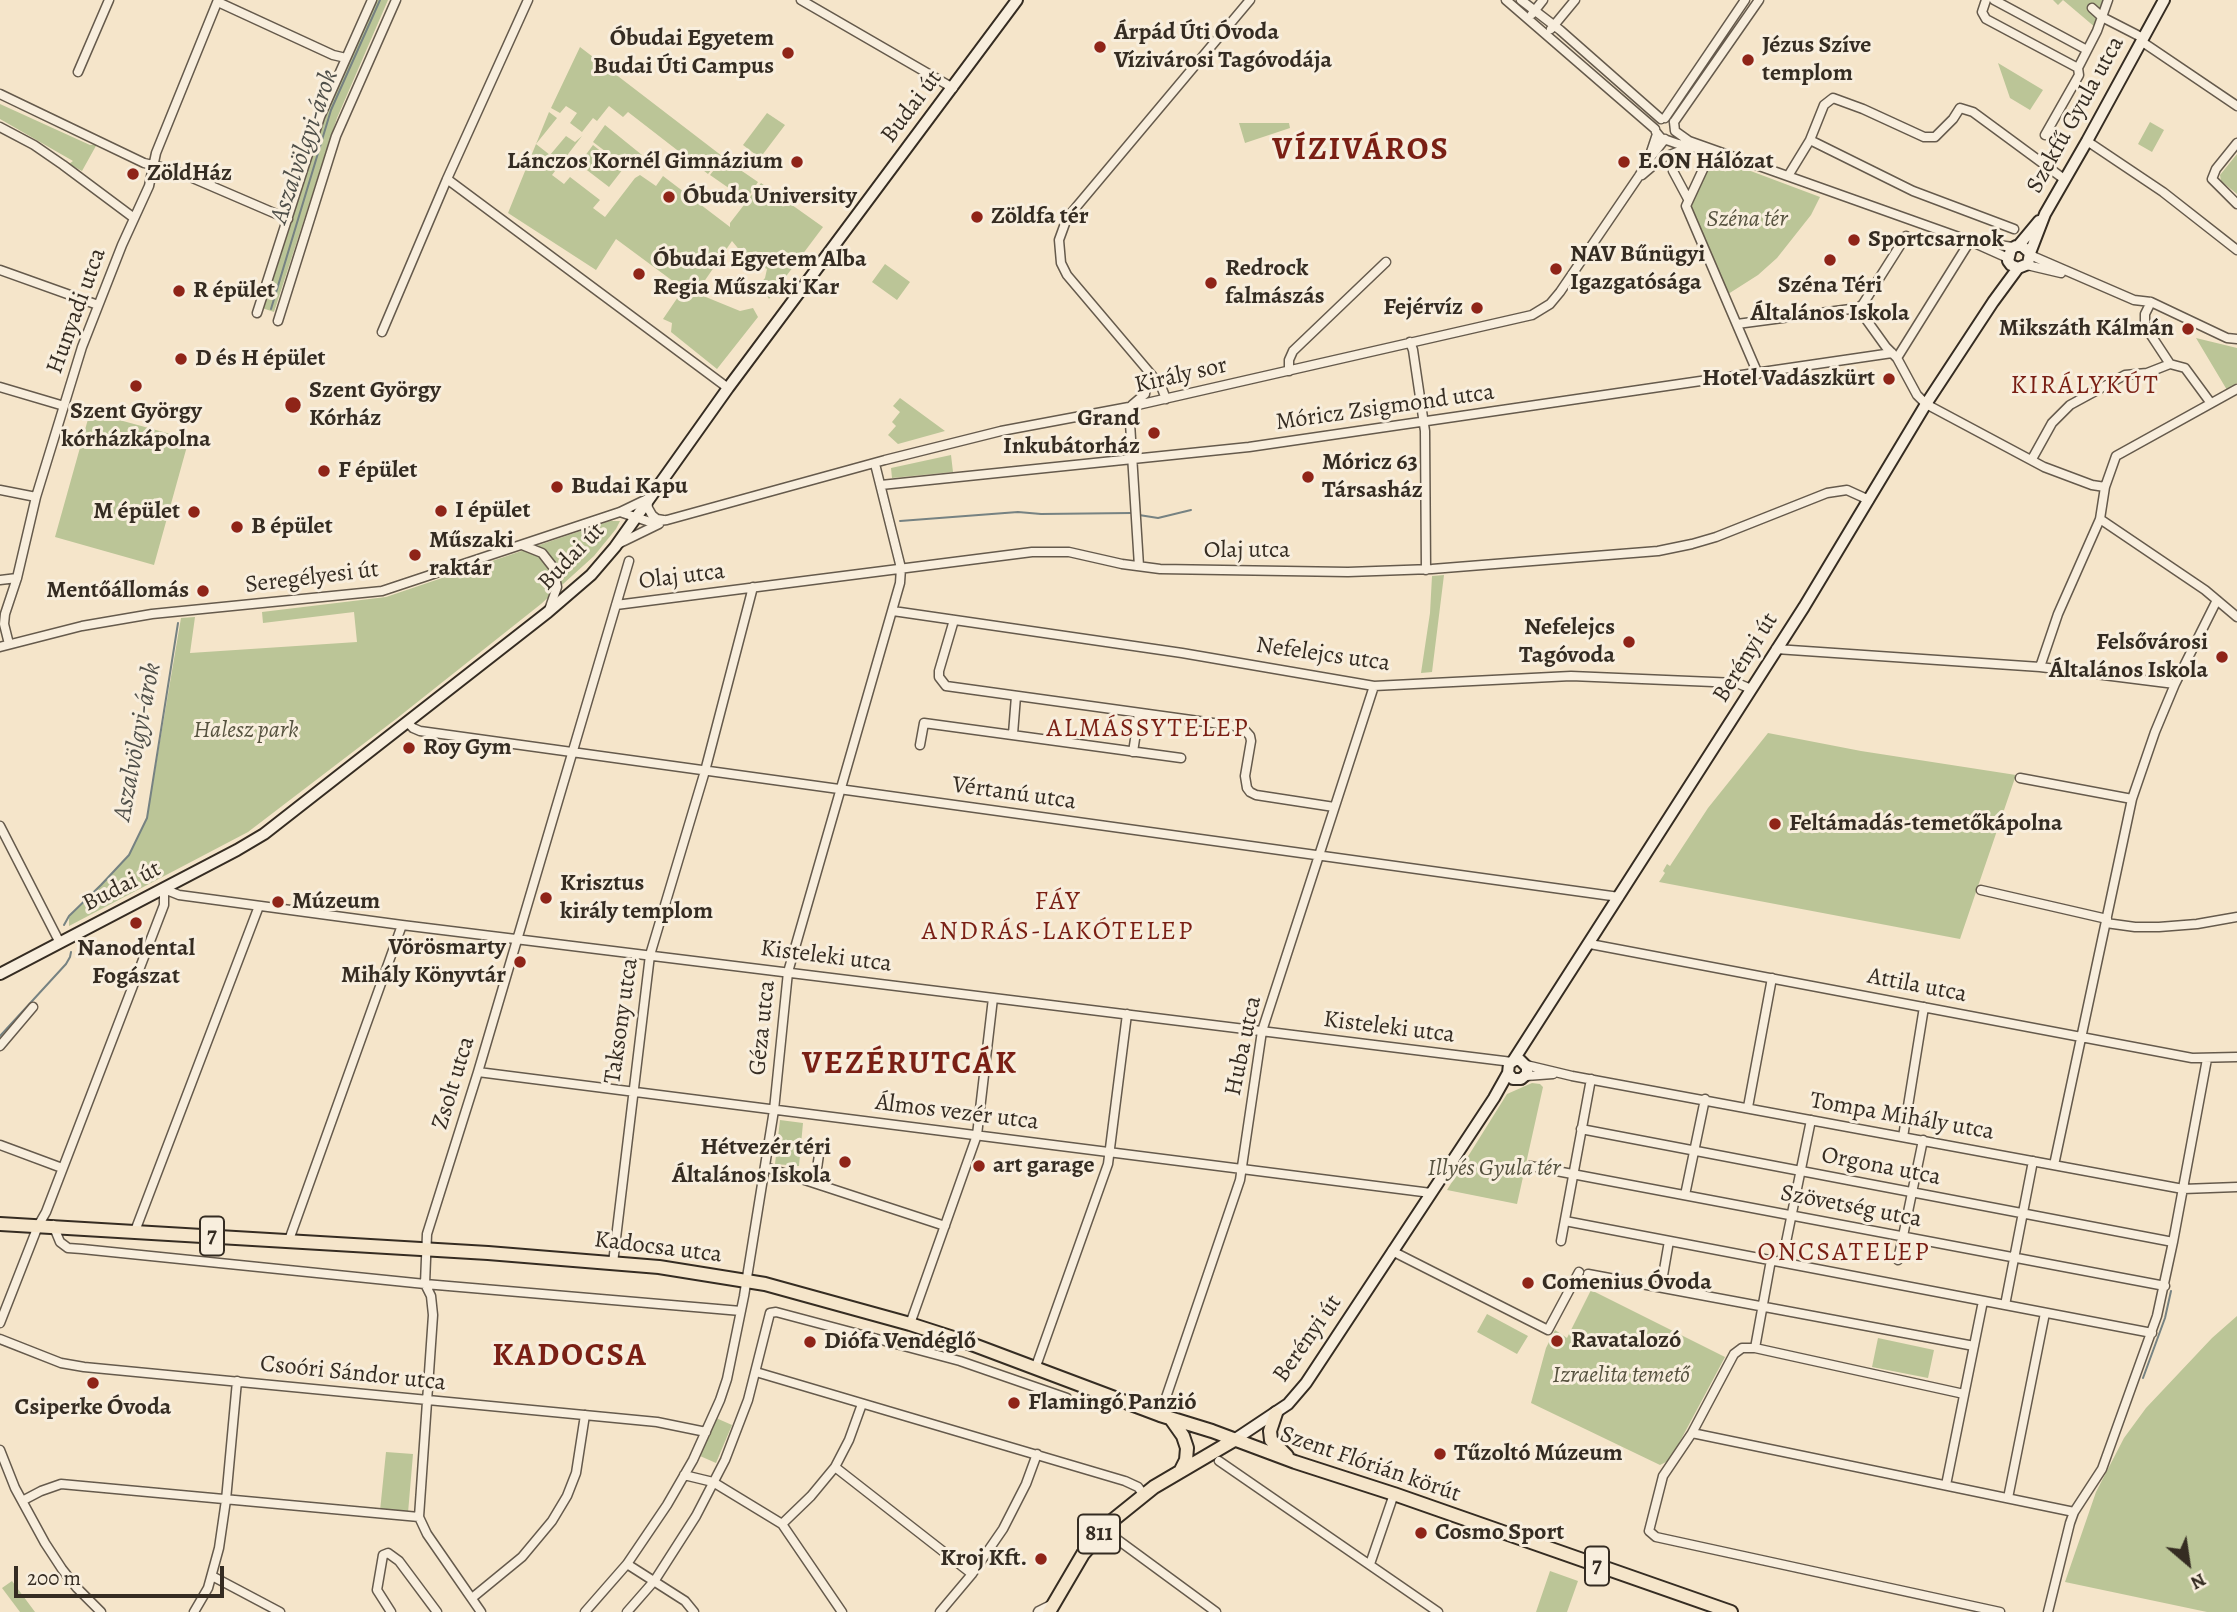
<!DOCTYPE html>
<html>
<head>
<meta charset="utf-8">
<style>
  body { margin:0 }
  #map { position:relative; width:2237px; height:1612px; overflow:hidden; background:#f5e5ca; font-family:Alegreya,serif }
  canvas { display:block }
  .north { position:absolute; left:2153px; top:1528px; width:70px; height:70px; -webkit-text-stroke:5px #f8eedd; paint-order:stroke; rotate:151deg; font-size:19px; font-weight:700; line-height:28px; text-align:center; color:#352c22 }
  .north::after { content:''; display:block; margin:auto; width:24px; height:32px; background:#352c22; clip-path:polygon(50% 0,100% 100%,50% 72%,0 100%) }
  .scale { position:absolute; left:14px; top:1566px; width:210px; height:32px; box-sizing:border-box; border:4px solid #352c22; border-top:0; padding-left:9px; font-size:21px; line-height:24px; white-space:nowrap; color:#352c22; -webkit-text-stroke:5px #f8eedd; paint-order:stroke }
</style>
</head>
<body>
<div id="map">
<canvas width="2237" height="1612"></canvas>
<div class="north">N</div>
<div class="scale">200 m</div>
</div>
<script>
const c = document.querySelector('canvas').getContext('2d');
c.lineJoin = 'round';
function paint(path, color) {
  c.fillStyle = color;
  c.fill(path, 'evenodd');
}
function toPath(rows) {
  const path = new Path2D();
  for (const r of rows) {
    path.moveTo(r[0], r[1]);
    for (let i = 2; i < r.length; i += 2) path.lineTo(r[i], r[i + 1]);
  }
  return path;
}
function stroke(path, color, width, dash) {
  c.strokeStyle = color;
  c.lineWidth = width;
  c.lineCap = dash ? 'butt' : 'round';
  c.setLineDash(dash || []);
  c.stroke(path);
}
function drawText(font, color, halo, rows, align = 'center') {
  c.font = font + ' Alegreya,serif';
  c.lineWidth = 6;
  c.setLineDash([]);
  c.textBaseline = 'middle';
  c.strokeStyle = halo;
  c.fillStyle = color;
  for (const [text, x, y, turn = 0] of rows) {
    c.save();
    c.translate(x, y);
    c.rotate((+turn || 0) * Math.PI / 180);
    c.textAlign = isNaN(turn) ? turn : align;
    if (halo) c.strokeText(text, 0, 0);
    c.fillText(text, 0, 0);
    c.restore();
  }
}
paint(toPath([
  [373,0,388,0,337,118,274,312,262,308,322,115],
  [2053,0,2105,0,2096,28,2063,0,2058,5],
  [580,47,722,156,708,174,628,112,623,117,609,106,597,121,593,118,582,132,570,123,577,113,566,106,560,113,551,108],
  [1998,63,2043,90,2030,110,2010,98],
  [0,104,90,145,97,144,82,171,69,164,73,161,0,119],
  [549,112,557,118,536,144,550,155,566,136,575,142,582,136,552,175,564,184,570,177,600,200,593,208,605,217,635,178,640,175,656,186,663,176,730,227,730,223,761,183,823,227,769,299,760,284,765,278,767,269,761,266,752,265,732,241,699,289,689,293,616,239,596,270,508,213],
  [767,113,785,125,760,158,743,145],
  [2150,122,2164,130,2152,152,2138,144],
  [1239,123,1289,123,1290,128,1245,143],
  [605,125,642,155,630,170,593,142],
  [593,145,623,169,609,187,579,164],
  [2237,154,2237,194,2221,181,2220,175],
  [723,158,758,182,746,200,710,175],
  [1711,159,1740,167,1820,197,1811,215,1777,258,1758,275,1725,296,1689,209],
  [885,264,910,282,897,300,872,282],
  [696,293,740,311,753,308,758,317,717,369,671,332,672,323,663,319,680,294,684,302],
  [2196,338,2237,348,2237,383,2227,390],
  [900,398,945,431,898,444,888,435,896,426,892,422,900,412,893,406],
  [90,412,189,439,154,565,55,537],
  [951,455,953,472,892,478,891,468],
  [610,521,620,521,616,529,594,556,541,604,396,719,248,832,69,926,69,916,129,855,147,818,181,618,195,617,190,653,357,642,354,612,263,623,262,612,386,597],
  [1444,575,1432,672,1421,673,1430,613,1432,576],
  [1768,733,1861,751,2016,775,1960,939,1659,882,1665,873,1663,871,1667,864,1670,866,1708,808],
  [1532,1083,1540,1084,1543,1087,1517,1204,1447,1190,1507,1094],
  [780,1120,803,1123,799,1166,775,1164],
  [1591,1290,1725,1357,1670,1460,1660,1465,1531,1403,1546,1348,1555,1330,1567,1338],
  [1487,1314,1528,1336,1517,1354,1477,1332],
  [2237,1316,2237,1612,2207,1612,2065,1582,2096,1492,2124,1438,2146,1408,2212,1338],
  [1878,1338,1934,1350,1928,1378,1872,1367],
  [716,1418,732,1425,716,1463,700,1456],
  [386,1452,413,1454,408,1513,380,1511],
  [1550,1571,1578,1581,1567,1612,1536,1612],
  [12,1581,35,1612,20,1612,2,1588]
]), '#bbc597');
stroke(toPath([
  [271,309,331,110,380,0],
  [1139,515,1158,518,1191,510],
  [900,521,1018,512,1041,514,1131,513],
  [64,925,69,916,101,885,129,855,147,818,178,623],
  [0,1036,66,964,70,957,71,952],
  [2143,1378,2165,1318,2171,1291]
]), '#768282', 2);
const minor = toPath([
  [801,0,953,88],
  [1506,0,1655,129],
  [1521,0,1560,30,1661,119],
  [1986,0,1982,12,1986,19,2078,68],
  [1994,0,2087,50],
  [218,2,333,55,346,58],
  [2092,8,2102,17,2143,38],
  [1532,14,1543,0],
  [1551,29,1575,0],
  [2141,41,2237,106],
  [78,72,109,0],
  [0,94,144,163,174,170,288,219],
  [1665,118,1745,0],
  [1674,122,1675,131,1689,141,1970,241,2008,258],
  [1674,122,1759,0],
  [0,127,34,145,63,165,134,218],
  [1656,132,1661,138,1678,144,1702,149],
  [2045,135,2079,75,2078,68,2097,31,2108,0],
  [1810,140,1913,191,2014,229],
  [2087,141,2163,192,2237,250],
  [2237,143,2216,169,2212,179,2237,204],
  [1712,150,1686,206,1758,374],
  [1650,158,1665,139],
  [1673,171,1688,199],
  [1642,175,1662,158,1687,148],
  [1788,176,1810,140,1824,105,1833,98,1863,109,1924,137,1935,137,1953,119,1960,108,1973,112,2064,179],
  [447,179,728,388],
  [1983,243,2013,247],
  [2030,255,2134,300,2151,302,2227,338,2237,339],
  [2027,265,2061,273],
  [0,270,98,305],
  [2151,302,2145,314,2145,326,2170,364,2185,368,2210,402],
  [1858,308,1886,347,1897,358,1917,395,1926,404,2044,467,2092,485,2105,487],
  [257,313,320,117,372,0],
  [278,321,336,136,396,0],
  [1737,324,1858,308,1863,304,1906,236],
  [382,332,447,179,528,0],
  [1410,342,1413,350,1425,431,1426,570],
  [1897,358,1970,241],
  [1289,371,1289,360,1293,351,1386,262],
  [0,387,64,406],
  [1166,399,1161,386,1067,275,1061,263,1059,240,1067,218,1250,0],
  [1132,405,1145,394,1148,372],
  [1129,407,1139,566],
  [2032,459,2052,423,2070,405,2125,375,2147,373,2170,364],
  [881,485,1249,447,1892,353],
  [0,490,36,497],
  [620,512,650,522,667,520,885,460,1001,431,1129,407,1532,315,1550,304,1560,292,1639,176,1648,161,1657,134],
  [2100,519,2205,590,2237,617],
  [620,543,659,524],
  [522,545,542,553,553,567,557,587,549,610],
  [0,580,17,578],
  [616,605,1032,552,1069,552,1122,564,1160,569,1348,572,1432,569,1658,551,1692,544,1716,537,1827,493,1847,490,1869,500],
  [893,611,1182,653,1374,686,1571,676,1737,683,1751,689],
  [954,620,939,671,939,677,946,686,1242,727,1250,736,1251,741,1245,776,1247,788,1250,792,1256,795,1334,807],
  [9,644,4,624,5,614,17,578,36,497,82,347,122,245,149,186,156,153,218,0],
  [0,647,82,626,152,614,382,591,620,512,647,499,648,508,652,515,657,519,663,520],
  [1776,649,2040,667,2175,684],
  [2040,667,2058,614,2100,519,2105,487,2116,456,2237,389],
  [407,722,413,728,420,731,1619,897],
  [1013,734,1016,696],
  [920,745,924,723,1181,758],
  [1133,752,1139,713],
  [2020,778,2132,799],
  [0,826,60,943],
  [1981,890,2107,919],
  [2106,923,2135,927,2159,927,2197,924,2237,917],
  [1590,944,2192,1058,2237,1057],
  [0,1046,33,1007],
  [1526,1065,1572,1076,2183,1189,2237,1187],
  [478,1072,1431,1193],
  [1526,1076,1553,1074],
  [1748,1107,1772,978],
  [1581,1129,2173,1242],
  [1903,1137,1924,1007],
  [0,1145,62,1168],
  [2054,1165,2132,799,2155,732,2175,684,2217,600],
  [1530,1166,2165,1286],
  [765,1167,945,1226],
  [815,1182,820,1148],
  [1685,1195,1705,1099],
  [1565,1221,2152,1333],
  [53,1225,60,1242,68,1248,82,1249,425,1284,741,1311],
  [135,1231,259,906],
  [289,1240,402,925],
  [1561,1241,1591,1079],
  [1392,1251,1548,1330,1579,1272],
  [1898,1260,1923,1140],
  [1782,1262,1811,1120],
  [613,1263,650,955,705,771,753,587],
  [1588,1274,1974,1346],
  [1661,1287,1669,1241],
  [2005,1305,2033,1161],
  [0,1323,38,1226,46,1212,164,905,164,889,179,895,402,925,1512,1062],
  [910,1324,977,1135,993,998],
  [0,1339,61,1363,84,1367,657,1422,706,1432],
  [1755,1348,1771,1260],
  [1035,1369,1108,1164,1127,1014],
  [756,1372,1125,1481,1138,1487,1144,1495],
  [1964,1394,1755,1348,1742,1348,1734,1354,1692,1433,1663,1476,1649,1531,1656,1537,2000,1612],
  [1160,1415,1240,1180,1262,1031,1374,686],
  [1692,1433,2074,1512],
  [0,1450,15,1488,45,1543,62,1569,77,1588,101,1612],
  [1219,1461,1438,1612],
  [835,1467,972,1574],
  [684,1475,713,1482,782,1524,842,1612],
  [1946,1485,1983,1301],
  [2008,1498,2045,1313],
  [22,1501,41,1491,61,1484,419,1517],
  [782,1524,811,1496,835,1467,849,1440,862,1404],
  [1103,1529,1216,1612],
  [627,1564,685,1601,694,1612],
  [1370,1564,1394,1494],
  [212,1576,280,1612],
  [472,1598,522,1557,552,1521,567,1496,576,1473,585,1415],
  [194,1612,208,1588,219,1548,226,1500,237,1381],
  [391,1612,377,1590,383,1555,388,1553,399,1561,437,1612],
  [481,1612,427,1534,419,1517,433,1315,431,1296,425,1284,427,1234,478,1072,629,561],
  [585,1612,627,1564,667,1505,693,1460,720,1400,727,1379,744,1296,774,1110,788,972,900,583,901,568,875,464],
  [627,1612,655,1580,696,1516,725,1460,748,1400,770,1313,776,1312,960,1361,1067,1398],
  [940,1612,972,1574,1003,1529,1026,1484,1037,1454],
  [2048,1612,2070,1523,2074,1512,2102,1469,2157,1316,2173,1242,2207,1059]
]);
const tertiary = toPath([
  [1039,1612,1053,1605]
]);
const secondary = toPath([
  [2019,245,2039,221],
  [2018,268,2011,265,2008,261,2011,249,2016,246,2022,246,2030,253],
  [0,974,237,850,264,834,548,612,591,575,615,547,728,388,1017,0],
  [1513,1061,1804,607,1926,404,1993,302,2018,268,2028,264,2030,253,2045,214,2087,141,2164,0],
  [1234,1440,1288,1404,1306,1383,1494,1098,1508,1073,1509,1064,1515,1060,1520,1060,1527,1067,1527,1074,1521,1079,1513,1079,1508,1073]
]);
const primary = toPath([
  [0,1224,488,1253,659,1267,765,1284,910,1324,966,1342,1160,1415,1212,1431,1295,1462,1394,1494,1731,1612],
  [1276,1413,1270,1431,1271,1440,1287,1456],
  [1171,1419,1183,1436,1187,1448,1186,1460,1181,1470],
  [1049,1612,1083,1554,1113,1520,1154,1487,1234,1440]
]);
stroke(minor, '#655a4c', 11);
stroke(tertiary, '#655a4c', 13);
stroke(secondary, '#352c22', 14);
stroke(primary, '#352c22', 16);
stroke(minor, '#f8eedd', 8);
stroke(tertiary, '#f8eedd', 10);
stroke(secondary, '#f8eedd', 10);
stroke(primary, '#f5e5ca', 12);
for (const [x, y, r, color] of [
  [1100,47,7,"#8f2418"],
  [788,53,7,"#8f2418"],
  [1748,60,7,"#8f2418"],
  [797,162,7,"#8f2418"],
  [1624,162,7,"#8f2418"],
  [133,174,7,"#8f2418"],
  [669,197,7,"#8f2418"],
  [977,217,7,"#8f2418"],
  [1854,240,7,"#8f2418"],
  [1830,260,7,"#8f2418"],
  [1556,269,7,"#8f2418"],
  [639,274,7,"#8f2418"],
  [1211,283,7,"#8f2418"],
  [179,291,7,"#8f2418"],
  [1477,308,7,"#8f2418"],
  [2188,329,7,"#8f2418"],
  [181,359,7,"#8f2418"],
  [1889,379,7,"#8f2418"],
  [136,386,7,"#8f2418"],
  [293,405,9,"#8f2418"],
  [1154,433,7,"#8f2418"],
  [324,471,7,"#8f2418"],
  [1308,477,7,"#8f2418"],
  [557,487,7,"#8f2418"],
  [441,511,7,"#8f2418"],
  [194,512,7,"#8f2418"],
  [237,527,7,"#8f2418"],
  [415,555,7,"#8f2418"],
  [203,591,7,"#8f2418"],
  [1629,642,7,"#8f2418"],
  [2222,657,7,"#8f2418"],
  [409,748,7,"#8f2418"],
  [1775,824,7,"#8f2418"],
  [546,898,7,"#8f2418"],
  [278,902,7,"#8f2418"],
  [136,923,7,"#8f2418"],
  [520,962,7,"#8f2418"],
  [845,1162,7,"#8f2418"],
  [979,1166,7,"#8f2418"],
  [1528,1283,7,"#8f2418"],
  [1557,1341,7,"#8f2418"],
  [810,1342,7,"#8f2418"],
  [93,1383,7,"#8f2418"],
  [1014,1403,7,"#8f2418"],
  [1440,1454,7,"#8f2418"],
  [1421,1533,7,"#8f2418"],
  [1041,1559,7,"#8f2418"]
]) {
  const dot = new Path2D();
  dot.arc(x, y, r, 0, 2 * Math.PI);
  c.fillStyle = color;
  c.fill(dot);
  stroke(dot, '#f8eedd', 2.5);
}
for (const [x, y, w] of [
  [212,1236,24],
  [1099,1534,42],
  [1597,1566,24]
]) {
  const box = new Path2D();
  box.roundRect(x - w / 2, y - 19.5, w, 39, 5);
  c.fillStyle = '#f8eedd';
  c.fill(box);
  stroke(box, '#352c22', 2);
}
drawText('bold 23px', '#352c22', null, [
  ["7",212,1236],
  ["811",1099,1534],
  ["7",1597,1566]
]);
drawText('bold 24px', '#352c22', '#f8eedd', [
  ["Árpád Úti Óvoda",1114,33],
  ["Vízivárosi Tagóvodája",1114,61],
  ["Óbudai Egyetem",774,39,"right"],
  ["Budai Úti Campus",774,67,"right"],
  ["Jézus Szíve",1762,46],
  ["templom",1762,74],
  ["Lánczos Kornél Gimnázium",783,162,"right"],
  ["E.ON Hálózat",1638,162],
  ["ZöldHáz",147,174],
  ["Óbuda University",683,197],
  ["Zöldfa tér",991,217],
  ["Sportcsarnok",1868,240],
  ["NAV Bűnügyi",1570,255],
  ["Igazgatósága",1570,283],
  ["Óbudai Egyetem Alba",653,260],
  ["Regia Műszaki Kar",653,288],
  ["Redrock",1225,269],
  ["falmászás",1225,297],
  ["Széna Téri",1830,286,"center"],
  ["Általános Iskola",1830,314,"center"],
  ["R épület",193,291],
  ["Fejérvíz",1463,308,"right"],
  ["Mikszáth Kálmán",2174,329,"right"],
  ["D és H épület",195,359],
  ["Hotel Vadászkürt",1875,379,"right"],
  ["Szent György",309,391],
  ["Kórház",309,419],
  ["Szent György",136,412,"center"],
  ["kórházkápolna",136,440,"center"],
  ["Grand",1140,419,"right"],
  ["Inkubátorház",1140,447,"right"],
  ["Móricz 63",1322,463],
  ["Társasház",1322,491],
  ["F épület",338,471],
  ["Budai Kapu",571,487],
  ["I épület",455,511],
  ["M épület",180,512,"right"],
  ["B épület",251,527],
  ["Műszaki",429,541],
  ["raktár",429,569],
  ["Mentőállomás",189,591,"right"],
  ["Nefelejcs",1615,628,"right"],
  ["Tagóvoda",1615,656,"right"],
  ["Felsővárosi",2208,643,"right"],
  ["Általános Iskola",2208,671,"right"],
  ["Roy Gym",423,748],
  ["Feltámadás-temetőkápolna",1789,824],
  ["Krisztus",560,884],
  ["király templom",560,912],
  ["Múzeum",292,902],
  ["Vörösmarty",506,948,"right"],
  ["Mihály Könyvtár",506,976,"right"],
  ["Nanodental",136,949,"center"],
  ["Fogászat",136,977,"center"],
  ["Hétvezér téri",831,1148,"right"],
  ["Általános Iskola",831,1176,"right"],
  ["art garage",993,1166],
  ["Comenius Óvoda",1542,1283],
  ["Ravatalozó",1571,1341],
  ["Diófa Vendéglő",824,1342],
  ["Flamingó Panzió",1028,1403],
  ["Csiperke Óvoda",93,1408,"center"],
  ["Tűzoltó Múzeum",1454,1454],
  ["Cosmo Sport",1435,1533],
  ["Kroj Kft.",1027,1559,"right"]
], 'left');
drawText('24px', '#352c22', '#f8eedd', [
  ["Budai út",912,107,-53],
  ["Szekfű Gyula utca",2076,115,-61],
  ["Hunyadi utca",77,311,-70],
  ["Király sor",1181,376,-13],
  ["Móricz Zsigmond utca",1385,408,-8],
  ["Olaj utca",1247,551],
  ["Budai út",572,557,-46],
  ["Olaj utca",682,577,-7],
  ["Seregélyesi út",312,578,-7],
  ["Nefelejcs utca",1323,655,8],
  ["Berényi út",1746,658,-58],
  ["Vértanú utca",1014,794,8],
  ["Budai út",122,887,-27],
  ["Kisteleki utca",826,957,7],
  ["Attila utca",1917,986,11],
  ["Taksony utca",622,1021,-82],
  ["Géza utca",763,1028,-84],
  ["Kisteleki utca",1389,1028,7],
  ["Huba utca",1244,1046,-78],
  ["Zsolt utca",454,1083,-73],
  ["Álmos vezér utca",957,1113,7],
  ["Tompa Mihály utca",1902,1117,10],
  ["Orgona utca",1881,1167,11],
  ["Szövetség utca",1851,1207,11],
  ["Kadocsa utca",658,1248,7],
  ["Berényi út",1308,1339,-55],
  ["Csoóri Sándor utca",353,1374,6],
  ["Szent Flórián körút",1370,1465,19]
]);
drawText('italic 24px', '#56523f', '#f8eedd', [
  ["Széna tér",1747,220],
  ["Halesz park",246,731],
  ["Illyés Gyula tér",1494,1169],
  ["Izraelita temető",1621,1376]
]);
drawText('italic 26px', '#50504a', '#f8eedd', [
  ["Aszalvölgyi-árok",305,147,-71],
  ["Aszalvölgyi-árok",138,742,-79]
]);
c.letterSpacing = '2px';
drawText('26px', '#7a1f14', '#f8eedd', [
  ["KIRÁLYKÚT",2085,387],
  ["ALMÁSSYTELEP",1148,730],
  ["FÁY",1058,903],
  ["ANDRÁS-LAKÓTELEP",1058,933],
  ["ONCSATELEP",1844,1254]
]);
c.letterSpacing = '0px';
c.letterSpacing = '2px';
drawText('bold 32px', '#7a1f14', '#f8eedd', [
  ["VÍZIVÁROS",1361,151],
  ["VEZÉRUTCÁK",910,1065],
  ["KADOCSA",570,1357]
]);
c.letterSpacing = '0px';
</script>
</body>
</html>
